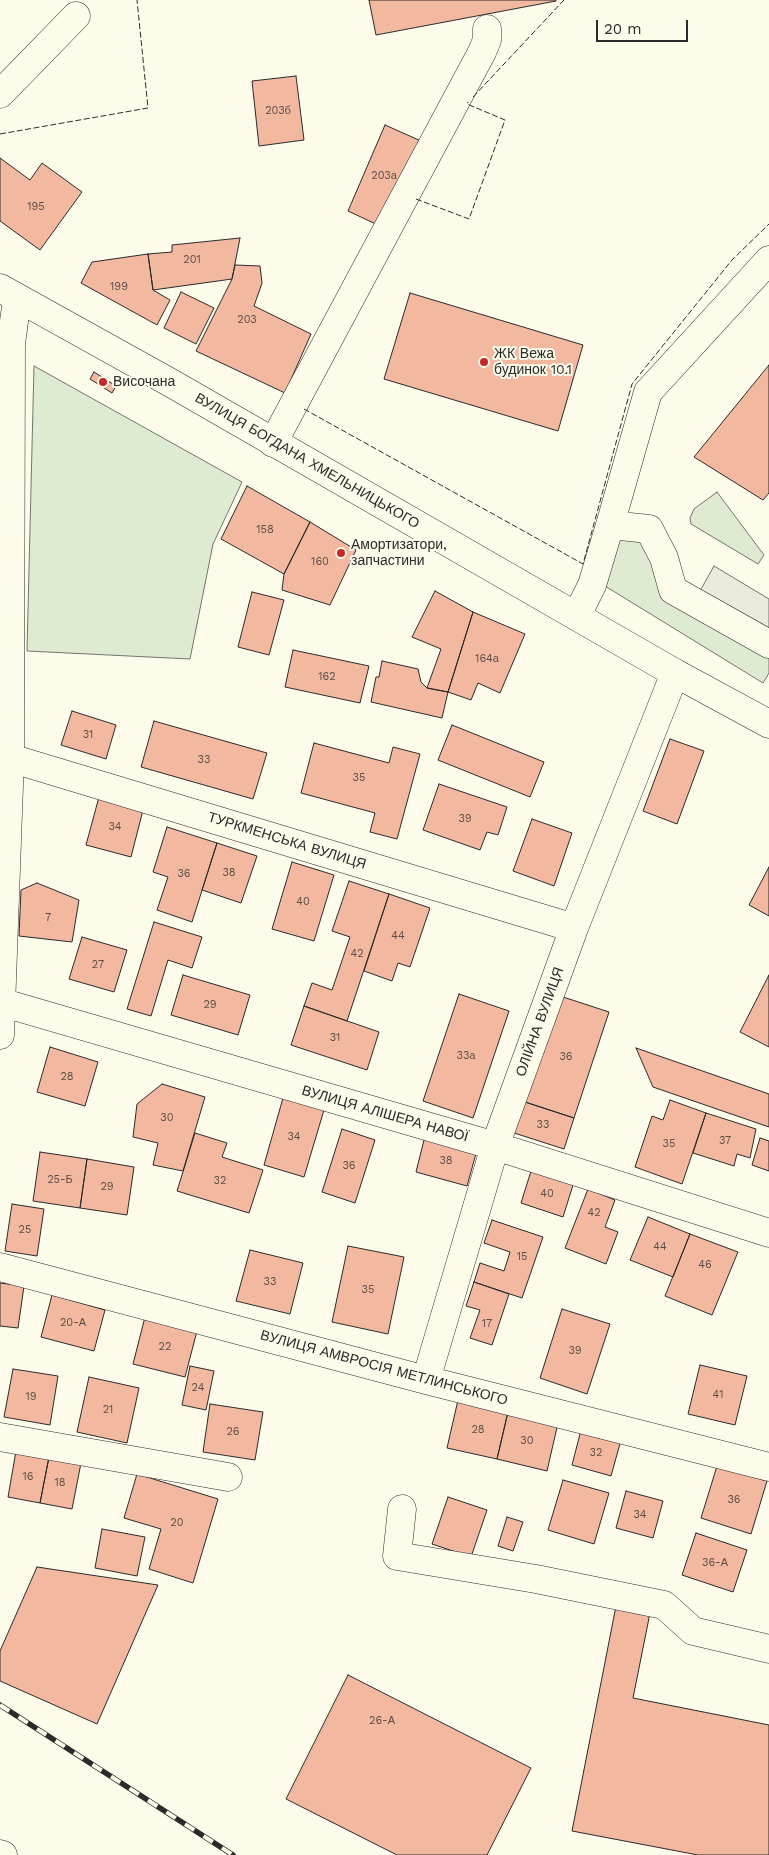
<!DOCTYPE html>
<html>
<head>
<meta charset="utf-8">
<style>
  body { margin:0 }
  #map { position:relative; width:769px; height:1855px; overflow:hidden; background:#fdfbea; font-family:"Work Sans",sans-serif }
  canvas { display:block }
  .scale { position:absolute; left:596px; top:20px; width:92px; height:22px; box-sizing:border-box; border:2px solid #2b2b2b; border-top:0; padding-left:6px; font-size:15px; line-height:18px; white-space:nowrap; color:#2b2b2b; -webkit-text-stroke:4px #fdfbea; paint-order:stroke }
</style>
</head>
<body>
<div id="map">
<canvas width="769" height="1855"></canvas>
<div class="scale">20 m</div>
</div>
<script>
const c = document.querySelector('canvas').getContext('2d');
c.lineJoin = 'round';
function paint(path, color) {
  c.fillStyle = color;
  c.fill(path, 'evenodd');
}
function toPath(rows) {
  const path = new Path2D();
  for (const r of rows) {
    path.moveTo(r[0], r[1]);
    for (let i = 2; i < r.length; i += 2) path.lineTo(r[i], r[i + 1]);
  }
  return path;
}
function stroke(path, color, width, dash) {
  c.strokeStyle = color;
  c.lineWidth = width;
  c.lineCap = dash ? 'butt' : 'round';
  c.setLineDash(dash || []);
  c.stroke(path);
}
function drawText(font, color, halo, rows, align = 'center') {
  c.font = font + ' "Work Sans",sans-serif';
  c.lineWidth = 4;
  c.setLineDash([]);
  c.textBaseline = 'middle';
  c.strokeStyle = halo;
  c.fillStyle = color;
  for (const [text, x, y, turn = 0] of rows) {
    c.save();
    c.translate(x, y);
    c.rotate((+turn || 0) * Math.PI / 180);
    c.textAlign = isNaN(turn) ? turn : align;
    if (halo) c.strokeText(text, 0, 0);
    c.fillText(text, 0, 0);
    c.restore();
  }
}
const green = toPath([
  [34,366,242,482,213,544,190,659,27,651,34,366],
  [717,492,764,555,758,564,691,524,690,518,694,509,717,492],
  [629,534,644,535,666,599,769,657,769,673,763,683,605,586,618,541,629,534]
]);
paint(green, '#deebd1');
stroke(green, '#74746e', 1);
const parking = toPath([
  [714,566,769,599,769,633,700,591,714,566]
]);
paint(parking, '#eceadb');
stroke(parking, '#74746e', 1);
const building = toPath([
  [369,0,556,0,556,1,376,35,369,0],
  [296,76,304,140,259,146,252,81,296,76],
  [385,125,421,141,380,226,348,211,385,125],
  [0,158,30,180,42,163,82,192,40,250,0,221,0,158],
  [240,238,232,279,153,290,148,254,172,252,172,245,240,238],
  [148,254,153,290,170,300,157,325,81,283,92,262,148,254],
  [235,265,260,266,262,283,254,306,311,334,285,393,196,351,232,279,235,265],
  [181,292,214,308,196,344,164,328,181,292],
  [410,293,583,345,558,431,384,379,410,293],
  [769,365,769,493,763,500,694,457,769,365],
  [94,372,116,386,112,393,90,379,94,372],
  [247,486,310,522,284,574,221,539,247,486],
  [310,522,356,550,330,605,282,590,284,574,310,522],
  [435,591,473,612,448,692,427,688,441,649,412,637,435,591],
  [252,592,284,600,269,655,238,647,252,592],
  [473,612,525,634,500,693,478,683,471,700,448,692,473,612],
  [293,650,369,666,360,703,285,687,293,650],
  [382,661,418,669,421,682,427,688,448,692,442,718,371,702,376,677,379,677,382,661],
  [72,711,116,725,106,759,61,745,72,711],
  [154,721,267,753,253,799,141,767,154,721],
  [452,725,544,762,530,797,438,760,452,725],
  [670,739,704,751,677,824,643,811,670,739],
  [314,743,389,763,393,747,420,754,397,839,370,832,375,813,301,793,314,743],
  [439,784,507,807,498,835,487,832,480,850,423,830,439,784],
  [99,797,143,810,131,857,86,845,99,797],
  [532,819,572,833,554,886,513,871,532,819],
  [167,827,217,843,192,922,157,910,168,877,153,872,167,827],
  [217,843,257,856,241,903,202,890,217,843],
  [292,862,334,875,314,941,272,929,292,862],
  [769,867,769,916,749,905,769,867],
  [349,881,389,894,347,1021,304,1006,312,983,332,990,350,937,332,931,349,881],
  [37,883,79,900,72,942,19,936,21,890,37,883],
  [389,894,430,908,410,967,398,963,392,981,364,971,389,894],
  [154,922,202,937,192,968,168,960,151,1016,127,1009,154,922],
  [82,937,127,950,114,992,69,979,82,937],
  [183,975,250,995,238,1035,171,1015,183,975],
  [769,975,769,1047,740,1032,769,975],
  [459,994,509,1011,473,1118,423,1101,459,994],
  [557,995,609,1012,574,1118,522,1101,557,995],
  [304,1006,379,1032,367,1070,291,1045,304,1006],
  [50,1047,98,1062,85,1106,37,1092,50,1047],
  [636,1048,769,1094,769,1127,653,1087,636,1048],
  [162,1084,205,1097,183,1171,153,1165,158,1143,133,1137,137,1104,162,1084],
  [283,1098,324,1110,304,1177,264,1165,283,1098],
  [670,1100,706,1113,682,1184,635,1167,652,1116,663,1120,670,1100],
  [522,1101,574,1118,564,1149,511,1132,522,1101],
  [706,1113,756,1129,750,1158,737,1154,734,1166,693,1153,706,1113],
  [342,1129,375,1140,355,1203,322,1192,342,1129],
  [195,1133,227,1143,222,1157,263,1170,249,1213,177,1191,195,1133],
  [425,1136,477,1150,467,1186,416,1172,425,1136],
  [760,1138,769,1141,769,1171,752,1165,760,1138],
  [40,1152,87,1159,80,1208,33,1201,40,1152],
  [87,1159,134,1167,127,1215,80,1208,87,1159],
  [531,1171,573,1185,563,1217,521,1203,531,1171],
  [588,1189,615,1200,605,1227,618,1232,606,1264,565,1248,588,1189],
  [12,1204,44,1209,37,1256,5,1251,12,1204],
  [648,1217,690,1234,673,1277,630,1260,648,1217],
  [492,1220,543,1237,522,1298,474,1282,480,1263,504,1271,510,1252,484,1243,492,1220],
  [690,1234,738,1252,712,1315,665,1296,690,1234],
  [348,1246,404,1257,388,1334,332,1322,348,1246],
  [250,1250,303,1263,290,1314,236,1301,250,1250],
  [474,1282,509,1294,492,1345,470,1338,480,1310,466,1306,474,1282],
  [0,1283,24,1286,18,1328,0,1326,0,1283],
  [52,1295,105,1310,94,1351,41,1337,52,1295],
  [562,1309,610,1324,587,1394,540,1378,562,1309],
  [145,1317,197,1331,185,1377,133,1364,145,1317],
  [700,1365,747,1376,735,1425,688,1414,700,1365],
  [190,1366,214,1371,206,1410,182,1405,190,1366],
  [13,1369,58,1376,50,1425,4,1417,13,1369],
  [89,1377,139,1388,127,1443,77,1432,89,1377],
  [458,1400,508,1412,497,1459,447,1448,458,1400],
  [210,1404,263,1412,255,1460,203,1452,210,1404],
  [508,1412,558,1423,547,1471,497,1459,508,1412],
  [581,1430,621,1440,611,1476,572,1465,581,1430],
  [16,1451,49,1457,40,1503,8,1497,16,1451],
  [49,1457,81,1463,72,1509,40,1503,49,1457],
  [717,1466,767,1481,751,1534,701,1518,717,1466],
  [137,1474,218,1499,193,1583,149,1569,161,1529,124,1518,137,1474],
  [563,1480,609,1493,594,1544,548,1530,563,1480],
  [626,1491,663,1501,653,1538,616,1528,626,1491],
  [448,1497,487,1510,471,1557,432,1544,448,1497],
  [507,1517,523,1522,513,1551,498,1546,507,1517],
  [102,1529,145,1537,137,1576,95,1568,102,1529],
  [696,1533,747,1550,733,1592,682,1575,696,1533],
  [37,1567,158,1585,97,1724,0,1681,0,1651,37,1567],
  [616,1606,650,1613,633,1698,769,1725,769,1855,698,1855,572,1831,616,1606],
  [348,1675,531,1768,487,1855,397,1855,286,1799,348,1675]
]);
paint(building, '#f2b8a0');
stroke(building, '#2b2b2b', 1);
const minor = toPath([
  [0,94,76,16],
  [273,443,482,52,487,40,487,29],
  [610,525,648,392,769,260],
  [577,615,592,585,610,525,649,529,664,558,673,590,769,644],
  [0,757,10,758,574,928],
  [0,1002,495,1146,769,1233],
  [0,1035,10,758,11,344,17,299],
  [0,1267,426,1380,769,1467],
  [426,1380,495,1146,574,928,675,673],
  [0,1437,228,1477],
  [402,1509,397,1556,536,1579,664,1605,693,1631,769,1649],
  [0,1854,3,1855]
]);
const major = toPath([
  [0,288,171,383,675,673,769,724]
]);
stroke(minor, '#2b2b2b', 29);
stroke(major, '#2b2b2b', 29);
stroke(minor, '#fdfbea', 28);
stroke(major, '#fdfbea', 28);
const rail = toPath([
  [0,1705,233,1855]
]);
stroke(rail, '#2b2b2b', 5.5);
stroke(rail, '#fdfbea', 4, [11]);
stroke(toPath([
  [473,97,564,0],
  [0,134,148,108,137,0],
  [416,199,469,219,505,120,467,104,468,102],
  [304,409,583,564,632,384,732,260,769,224]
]), '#2b2b2b', 1, [6, 2.5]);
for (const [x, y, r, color] of [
  [484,362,5,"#c62828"],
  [103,382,5,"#c62828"],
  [341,553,5,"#c62828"]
]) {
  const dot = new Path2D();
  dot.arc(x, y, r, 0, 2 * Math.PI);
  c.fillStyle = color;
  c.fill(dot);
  stroke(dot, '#fdfbea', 2);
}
drawText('11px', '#5d4e48', null, [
  ["203б",278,111],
  ["203а",384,176],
  ["195",36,207],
  ["201",192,260],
  ["199",119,287],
  ["203",247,320],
  ["158",265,530],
  ["160",320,562],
  ["164а",487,659],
  ["162",327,677],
  ["31",88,735],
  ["33",204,760],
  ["35",359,778],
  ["39",465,819],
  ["34",115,827],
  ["38",229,873],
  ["36",184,874],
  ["40",303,902],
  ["7",48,918],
  ["44",398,936],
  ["42",357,954],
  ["27",98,965],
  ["29",210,1005],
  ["31",335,1038],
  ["33а",466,1056],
  ["36",566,1057],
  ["28",67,1077],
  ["30",167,1118],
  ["33",543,1125],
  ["34",294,1137],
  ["37",725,1141],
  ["35",669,1144],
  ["38",446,1161],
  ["36",349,1166],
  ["25-Б",60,1180],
  ["32",220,1181],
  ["29",107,1187],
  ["40",547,1194],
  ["42",594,1213],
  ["25",25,1230],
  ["44",660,1247],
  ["15",522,1257],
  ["46",705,1265],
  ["33",270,1282],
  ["35",368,1290],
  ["20-А",73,1323],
  ["17",487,1324],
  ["22",165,1347],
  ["39",575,1351],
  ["24",198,1388],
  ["41",718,1395],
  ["19",31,1397],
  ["21",108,1410],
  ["28",478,1430],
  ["26",233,1432],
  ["30",527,1441],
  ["32",596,1453],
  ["16",28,1477],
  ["18",60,1483],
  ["36",734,1500],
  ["34",640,1515],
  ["20",177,1523],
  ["36-А",715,1563],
  ["26-А",382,1721]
]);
drawText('14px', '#2b2b2b', '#fdfbea', [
  ["ЖК Вежа",494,354],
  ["будинок 10.1",494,370],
  ["Височана",113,382],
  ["Амортизатори,",351,545],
  ["запчастини",351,561]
], 'left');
drawText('14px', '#2b2b2b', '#fdfbea', [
  ["ВУЛИЦЯ БОГДАНА ХМЕЛЬНИЦЬКОГО",307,461,30],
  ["ТУРКМЕНСЬКА ВУЛИЦЯ",287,841,17],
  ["ОЛІЙНА ВУЛИЦЯ",540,1022,-70],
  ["ВУЛИЦЯ АЛІШЕРА НАВОЇ",385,1114,16],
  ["ВУЛИЦЯ АМВРОСІЯ МЕТЛИНСЬКОГО",384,1368,15]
]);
</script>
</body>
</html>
